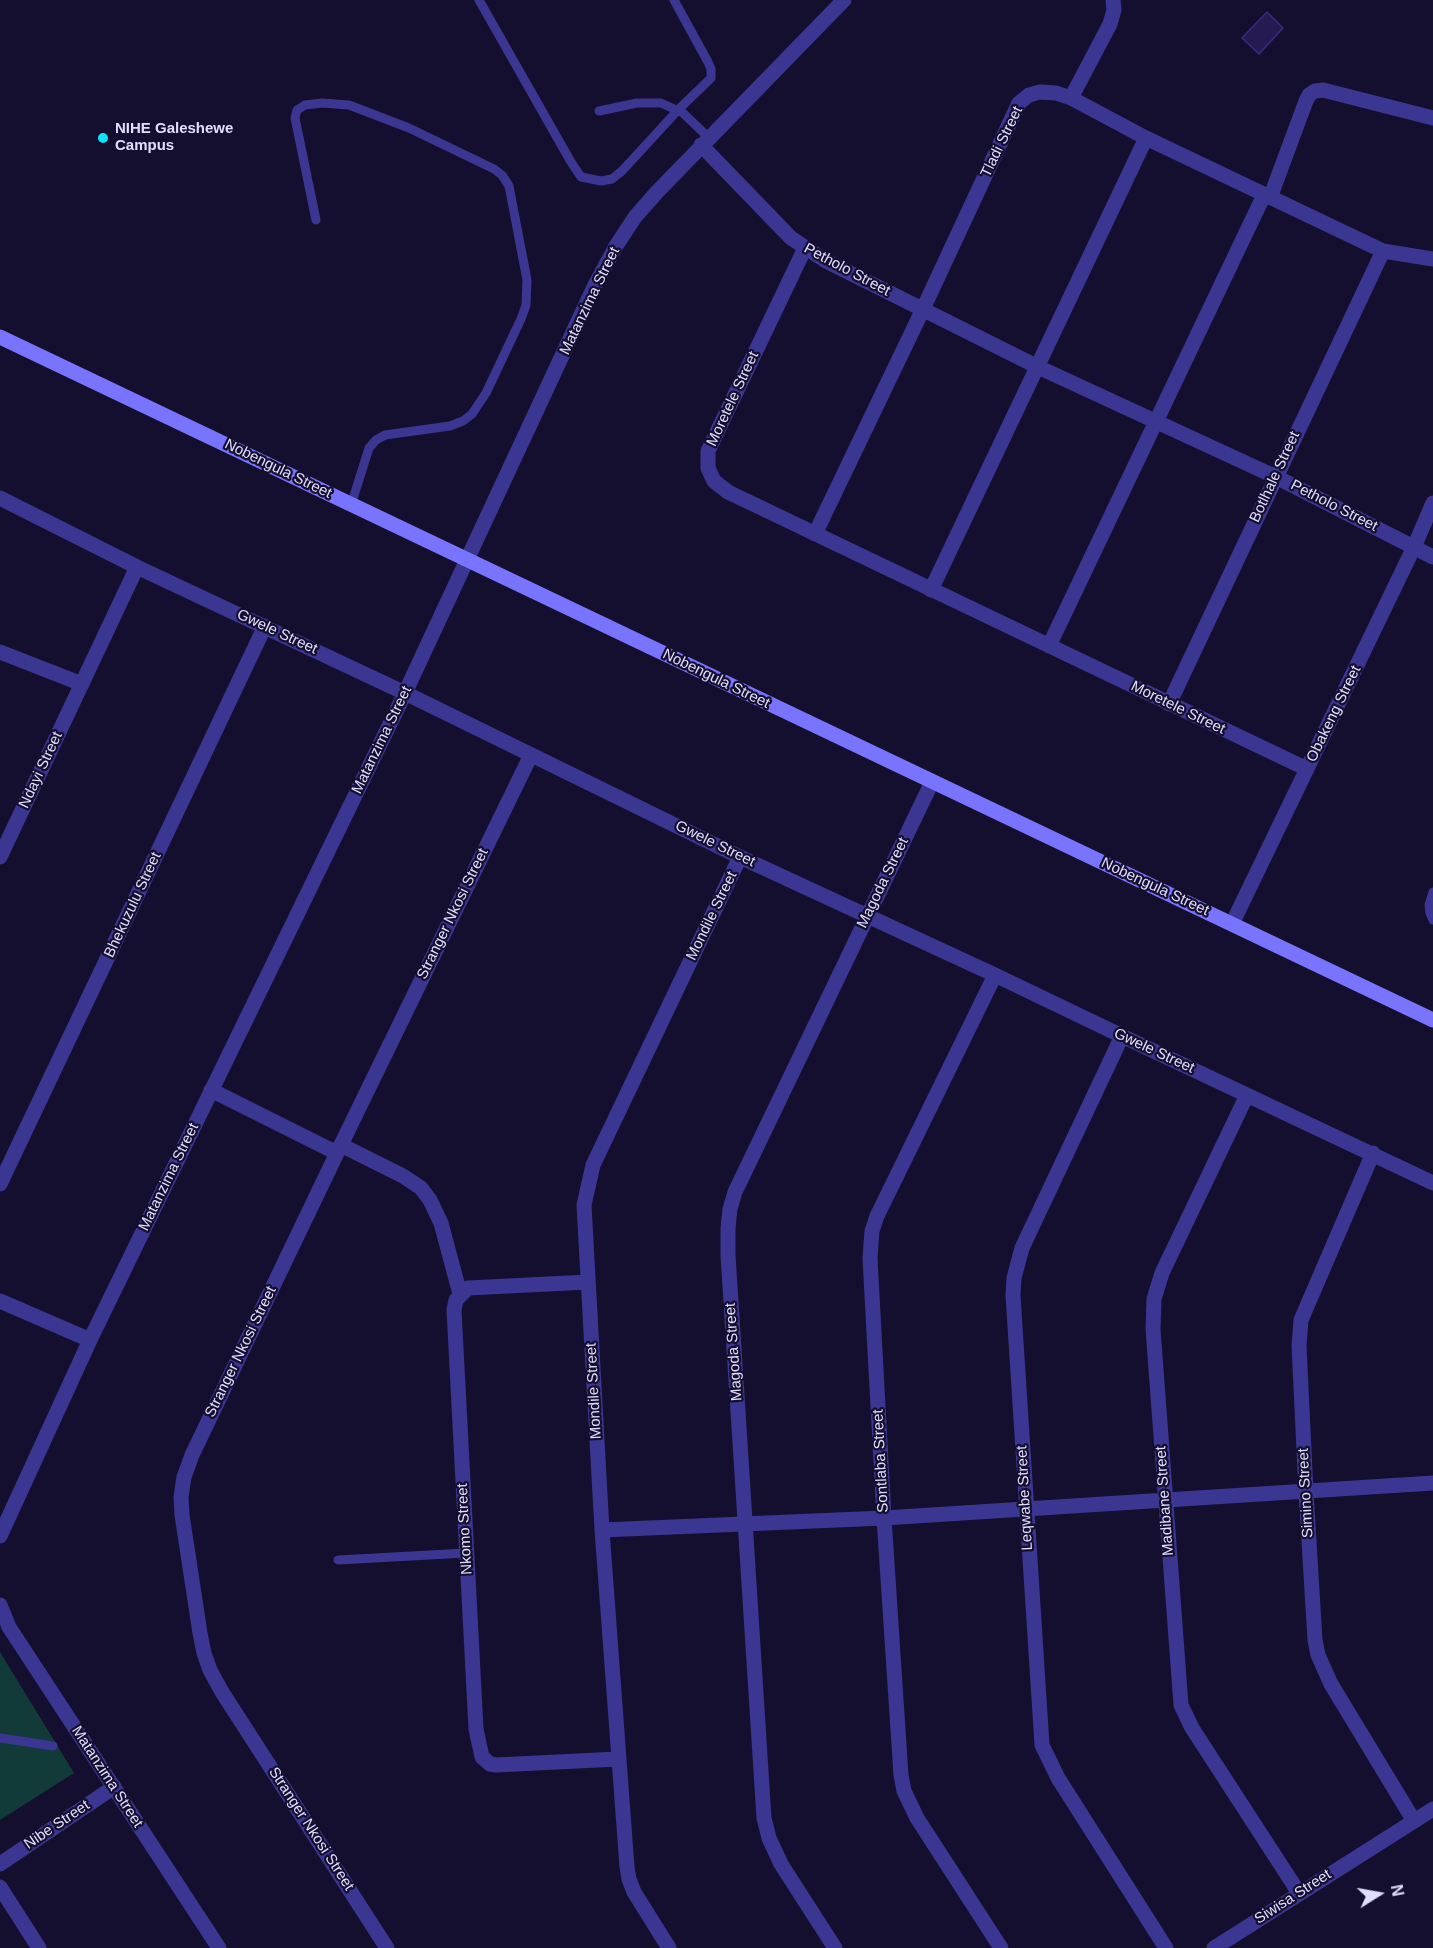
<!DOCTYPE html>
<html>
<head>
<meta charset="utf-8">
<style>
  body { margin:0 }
  #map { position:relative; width:1433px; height:1948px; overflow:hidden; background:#150f2f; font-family:Helvetica,sans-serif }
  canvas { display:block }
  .north { position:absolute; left:1349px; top:1864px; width:60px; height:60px; -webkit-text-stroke:4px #150f2f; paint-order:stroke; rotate:79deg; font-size:16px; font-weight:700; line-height:24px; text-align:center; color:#e1ddff }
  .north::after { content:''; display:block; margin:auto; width:21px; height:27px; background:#e1ddff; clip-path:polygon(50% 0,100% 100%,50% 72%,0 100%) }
</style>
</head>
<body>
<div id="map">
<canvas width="1433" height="1948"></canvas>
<div class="north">N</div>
</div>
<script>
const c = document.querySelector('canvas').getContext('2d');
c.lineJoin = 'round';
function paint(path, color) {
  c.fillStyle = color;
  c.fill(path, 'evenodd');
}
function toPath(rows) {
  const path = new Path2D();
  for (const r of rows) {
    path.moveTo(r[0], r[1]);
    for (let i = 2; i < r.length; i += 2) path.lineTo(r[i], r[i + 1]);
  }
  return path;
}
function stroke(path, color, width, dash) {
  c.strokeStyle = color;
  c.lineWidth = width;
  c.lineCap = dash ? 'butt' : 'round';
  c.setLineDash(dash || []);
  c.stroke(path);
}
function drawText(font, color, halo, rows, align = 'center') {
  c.font = font + ' Helvetica,sans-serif';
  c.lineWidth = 4.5;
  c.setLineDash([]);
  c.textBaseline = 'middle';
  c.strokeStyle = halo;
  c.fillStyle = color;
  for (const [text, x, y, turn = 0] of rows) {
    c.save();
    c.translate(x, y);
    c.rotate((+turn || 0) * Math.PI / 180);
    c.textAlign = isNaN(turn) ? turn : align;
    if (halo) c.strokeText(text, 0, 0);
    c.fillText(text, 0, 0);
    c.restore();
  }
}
paint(toPath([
  [0,1652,74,1773,0,1820]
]), '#123a38');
const building = toPath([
  [1267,12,1283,28,1259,54,1242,38,1267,12]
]);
paint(building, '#251a52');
stroke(building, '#3b2a80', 1.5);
stroke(toPath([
  [479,0,571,162,581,177,601,181,612,179,622,171,678,110,711,78,711,69,708,62,674,0],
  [599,111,637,103,661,103,683,113,709,138],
  [316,220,295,118,297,110,305,105,322,103,349,105,409,128,494,169,502,175,509,186,527,280,526,305,521,319,486,393,472,414,463,421,450,426,385,435,376,440,369,448,351,505],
  [1433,892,1429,905,1430,913,1433,920],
  [338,1560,466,1553],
  [0,1738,53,1746]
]), '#3a3692', 9);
stroke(toPath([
  [1071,98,1110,24,1114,10,1113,0],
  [701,145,791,238,826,261,1038,367,1276,477,1433,557],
  [1270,198,1306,101,1309,95,1315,91,1323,90,1433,118],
  [805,248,708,451,708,468,714,481,728,492,1307,769],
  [0,498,137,567,405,693,740,857,995,975,1122,1036,1433,1183],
  [815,534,923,309,1019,103,1029,95,1040,92,1056,93,1071,98,1146,138,1383,251,1433,259],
  [931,590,1146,138],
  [1049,646,1264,195],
  [0,652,82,684],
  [1169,704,1383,251],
  [0,857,137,567],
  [1232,924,1414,547,1433,503],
  [995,975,877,1216,872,1231,870,1258,884,1518,901,1775,904,1791,917,1818,1001,1948],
  [1122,1036,1022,1248,1014,1278,1013,1295,1042,1745,1058,1778,1166,1948],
  [211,1090,337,1153],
  [1247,1095,1162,1273,1154,1299,1153,1329,1181,1705,1192,1728,1299,1893],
  [341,1145,403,1176,421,1188,430,1200,441,1223,460,1294],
  [1373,1153,1301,1320,1299,1346,1306,1492,1315,1640,1318,1655,1331,1684,1414,1821],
  [0,1184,265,626],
  [588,1282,468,1288,456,1300,454,1310,476,1729,482,1757,490,1764,496,1765,618,1759],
  [0,1301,90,1340],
  [602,1530,884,1518,1433,1483],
  [0,1536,90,1340,405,693,595,285,616,246,635,217,657,192,844,0],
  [0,1605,9,1627,219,1948],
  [0,1864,114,1787],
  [0,1887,39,1948],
  [387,1948,222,1692,210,1670,204,1653,200,1633,182,1515,181,1497,184,1477,192,1455,337,1153,531,755],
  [669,1948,634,1892,629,1879,627,1867,602,1530,584,1205,593,1165,740,857],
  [835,1948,781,1864,769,1838,764,1818,728,1255,728,1228,730,1209,735,1192,932,782],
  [1214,1948,1433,1809]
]), '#3a3692', 15);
stroke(toPath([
  [0,337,1433,1020]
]), '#7874ff', 15);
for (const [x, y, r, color] of [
  [103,138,6,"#09e5ff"]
]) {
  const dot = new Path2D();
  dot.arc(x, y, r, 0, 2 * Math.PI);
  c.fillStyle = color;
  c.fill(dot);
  stroke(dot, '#150f2f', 2);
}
drawText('bold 15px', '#e1ddff', '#150f2f', [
  ["NIHE Galeshewe",115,129],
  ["Campus",115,146]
], 'left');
drawText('15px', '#e1ddff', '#150f2f', [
  ["Tladi Street",1002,142,-64],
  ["Petholo Street",847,270,28],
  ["Matanzima Street",590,301,-64],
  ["Moretele Street",733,399,-65],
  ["Nobengula Street",278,469,26],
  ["Botlhale Street",1275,477,-65],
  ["Petholo Street",1334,506,27],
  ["Gwele Street",277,632,25],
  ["Nobengula Street",716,679,26],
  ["Moretele Street",1178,708,26],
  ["Obakeng Street",1334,714,-64],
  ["Matanzima Street",382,740,-64],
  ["Ndayi Street",41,770,-65],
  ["Gwele Street",715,844,26],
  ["Magoda Street",883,883,-64],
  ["Nobengula Street",1155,887,25],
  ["Bhekuzulu Street",133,905,-65],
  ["Stranger Nkosi Street",453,914,-64],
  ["Mondile Street",712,916,-64],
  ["Gwele Street",1154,1051,25],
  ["Matanzima Street",169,1177,-64],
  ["Stranger Nkosi Street",241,1352,-64],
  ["Magoda Street",734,1352,-94],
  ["Mondile Street",594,1391,-93],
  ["Sontlaba Street",881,1461,-93],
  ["Simino Street",1306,1493,-93],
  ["Leqwabe Street",1025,1498,-93],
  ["Madibane Street",1165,1501,-94],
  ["Nkomo Street",465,1529,-93],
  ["Matanzima Street",107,1777,57],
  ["Nibe Street",57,1825,-34],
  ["Stranger Nkosi Street",311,1829,57],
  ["Siwisa Street",1293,1897,-33]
]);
</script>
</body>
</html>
